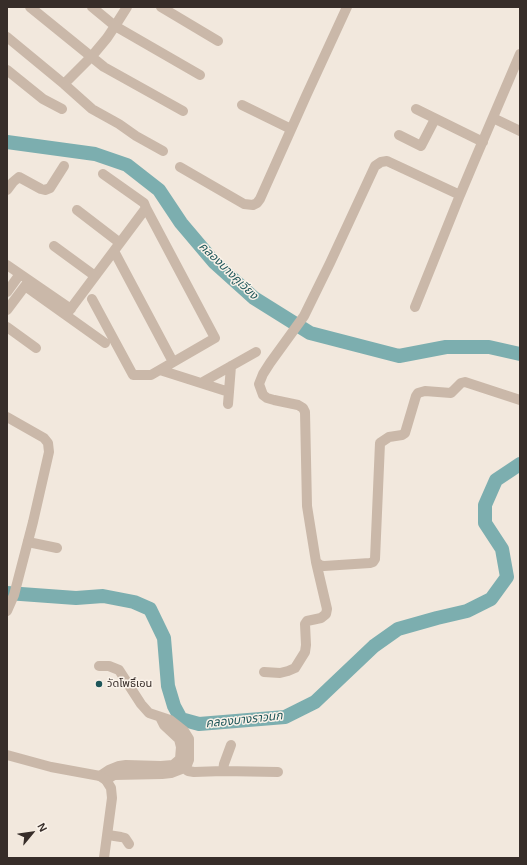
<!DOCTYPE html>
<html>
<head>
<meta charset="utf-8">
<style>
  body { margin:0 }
  #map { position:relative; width:527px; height:865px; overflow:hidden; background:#f2e8dd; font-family:Helvetica,sans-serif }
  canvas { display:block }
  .frame { position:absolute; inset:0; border:8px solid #372d29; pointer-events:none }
  .north { position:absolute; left:12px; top:813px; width:40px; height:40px; -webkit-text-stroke:3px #faf2e9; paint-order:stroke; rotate:61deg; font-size:11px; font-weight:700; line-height:16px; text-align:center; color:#372d29 }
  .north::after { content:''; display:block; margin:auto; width:14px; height:18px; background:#372d29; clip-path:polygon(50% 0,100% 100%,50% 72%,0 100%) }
</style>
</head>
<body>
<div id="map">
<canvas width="527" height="865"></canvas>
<div class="frame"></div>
<div class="north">N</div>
</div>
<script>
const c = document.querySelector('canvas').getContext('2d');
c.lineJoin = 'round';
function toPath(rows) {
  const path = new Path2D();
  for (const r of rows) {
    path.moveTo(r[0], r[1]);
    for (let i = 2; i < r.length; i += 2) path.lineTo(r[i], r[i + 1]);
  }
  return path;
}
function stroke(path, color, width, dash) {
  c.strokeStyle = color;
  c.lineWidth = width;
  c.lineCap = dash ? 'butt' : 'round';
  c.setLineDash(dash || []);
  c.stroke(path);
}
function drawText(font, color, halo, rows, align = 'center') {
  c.font = font + ' Helvetica,"Noto Sans Thai",sans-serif';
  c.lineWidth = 3;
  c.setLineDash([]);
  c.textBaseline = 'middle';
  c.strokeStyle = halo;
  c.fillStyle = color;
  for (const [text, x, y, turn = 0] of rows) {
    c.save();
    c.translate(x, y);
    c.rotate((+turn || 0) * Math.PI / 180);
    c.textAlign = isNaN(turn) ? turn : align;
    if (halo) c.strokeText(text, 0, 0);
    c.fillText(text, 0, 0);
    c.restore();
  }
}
stroke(toPath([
  [7,142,95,154,127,165,159,190,181,223,214,262,254,298,310,333,399,356,446,347,489,347,520,354],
  [7,593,76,598,103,596,134,602,150,609,164,638,168,686,174,706,181,719,199,724,285,717,315,702,374,646,398,629,437,618,467,611,491,599,507,577,502,549,485,523,485,505,496,480,520,464]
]), '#7caeaf', 14);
stroke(toPath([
  [30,7,104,67,183,111],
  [92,7,115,26,200,75],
  [161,7,218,41],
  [7,37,64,84,92,109,119,124,136,136,163,151],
  [520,54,476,157,460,195,387,161,381,162,375,166,330,263,304,316,270,363,263,374,259,384,263,395,267,398,274,400,298,405,303,408,305,412,307,506,316,562,320,565,324,566,370,563,373,562,375,559,380,443,389,437,402,435,405,433,416,396,418,393,425,391,451,393,461,383,465,382,520,400],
  [7,70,43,99,62,109],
  [64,84,92,56,107,38,115,26,127,7],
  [242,105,291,129],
  [416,109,483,142],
  [493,118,520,131],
  [399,135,421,146,435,119],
  [180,167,244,204,253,205,257,203,260,199,306,96,347,7],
  [103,174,144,203,146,208],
  [7,190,13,182,19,177,41,189,45,190,50,188,64,166],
  [77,210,120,243],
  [54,246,95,276],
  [114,251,173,362],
  [7,265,71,309],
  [25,286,105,343],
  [7,292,20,274],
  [415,307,460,195],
  [7,310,28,282],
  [66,315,146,208,215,338,151,375,133,375,92,299],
  [7,327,36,348],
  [160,370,229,392],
  [201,383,256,352],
  [228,404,231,366],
  [28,542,57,548],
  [99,666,109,666,119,670,141,704,149,713,170,720,184,731,189,739,189,760,187,765,184,768,171,773,162,774,114,775,106,780],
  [264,672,280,673,288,671,295,668,305,652,306,645,305,624,307,621,321,618,326,614,327,609,316,562],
  [184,768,188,771,194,772,223,771,224,764,231,745],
  [223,771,278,772],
  [100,776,109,770,119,766,126,765,161,766,173,765,180,759,181,747,179,739,164,725,160,717],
  [108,835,121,837,125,838,129,844]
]), '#cab8a9', 10);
stroke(toPath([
  [7,417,44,438,48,443,49,452,33,522,14,595,7,611],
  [7,755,51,767,100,776,106,780,111,788,112,798,104,858]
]), '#cab8a9', 10);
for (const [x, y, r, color] of [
  [99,684,4,"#1e5659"]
]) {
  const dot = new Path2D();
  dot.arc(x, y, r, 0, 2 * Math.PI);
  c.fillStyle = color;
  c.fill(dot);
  stroke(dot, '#faf2e9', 1.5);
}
drawText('11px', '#372d29', '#faf2e9', [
  ["วัดโพธิ์เอน",107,684]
], 'left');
drawText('italic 12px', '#1e5659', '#faf2e9', [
  ["คลองบางคูเวียง",228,271,44],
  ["คลองบางราวนก",244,720,-6]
]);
</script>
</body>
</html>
